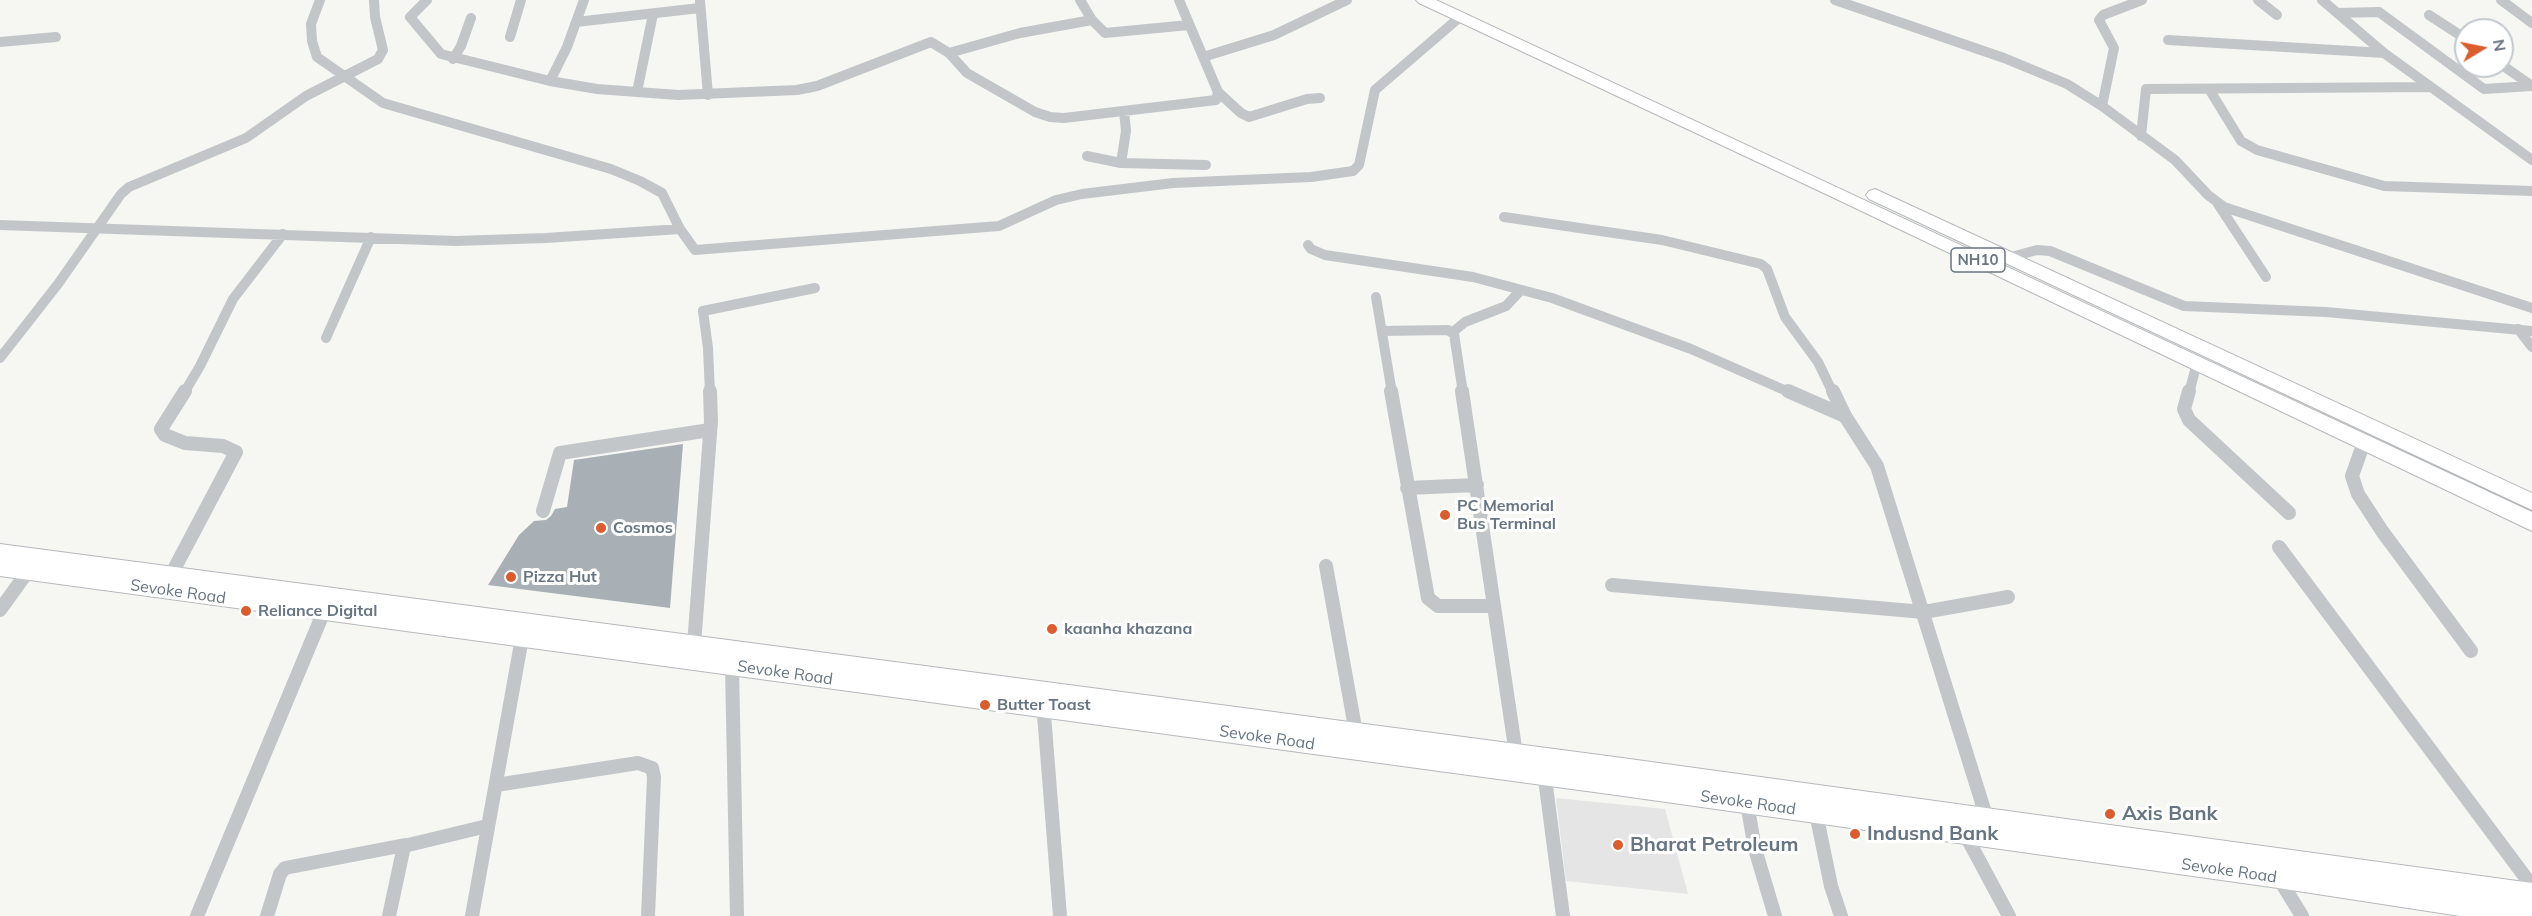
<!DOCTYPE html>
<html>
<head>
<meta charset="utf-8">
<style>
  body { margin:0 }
  #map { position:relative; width:2532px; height:916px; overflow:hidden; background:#f6f6f3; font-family:Mulish,sans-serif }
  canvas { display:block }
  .north { position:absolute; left:2454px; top:18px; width:60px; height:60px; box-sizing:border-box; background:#fff; border:2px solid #c2c8cd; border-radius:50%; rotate:80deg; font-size:16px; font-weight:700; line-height:24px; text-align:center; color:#677583 }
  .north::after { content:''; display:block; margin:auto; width:21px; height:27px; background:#da5d2f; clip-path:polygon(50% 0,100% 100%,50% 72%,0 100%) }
</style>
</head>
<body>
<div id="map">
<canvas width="2532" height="916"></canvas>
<div class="north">N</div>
</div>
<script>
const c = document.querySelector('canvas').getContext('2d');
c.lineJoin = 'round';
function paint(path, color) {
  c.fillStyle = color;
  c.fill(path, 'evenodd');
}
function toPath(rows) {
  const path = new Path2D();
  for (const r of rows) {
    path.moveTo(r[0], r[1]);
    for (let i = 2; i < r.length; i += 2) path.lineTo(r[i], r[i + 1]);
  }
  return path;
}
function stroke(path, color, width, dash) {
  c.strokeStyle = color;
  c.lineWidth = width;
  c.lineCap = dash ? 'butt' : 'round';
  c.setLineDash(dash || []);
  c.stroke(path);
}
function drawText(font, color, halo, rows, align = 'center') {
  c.font = font + ' Mulish,sans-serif';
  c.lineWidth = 6;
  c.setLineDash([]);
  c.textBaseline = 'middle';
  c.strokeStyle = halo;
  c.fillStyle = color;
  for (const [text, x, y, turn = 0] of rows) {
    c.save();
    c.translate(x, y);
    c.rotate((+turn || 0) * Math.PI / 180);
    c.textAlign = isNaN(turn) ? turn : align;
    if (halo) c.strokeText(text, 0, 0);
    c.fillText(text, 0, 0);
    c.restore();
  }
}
paint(toPath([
  [1556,798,1665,809,1688,894,1566,881]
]), '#e4e5e4');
paint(toPath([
  [683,444,670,608,488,585,519,535,534,521,546,520,551,516,555,509,567,507,574,460]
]), '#a9b0b5');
const secondary = toPath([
  [0,544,1615,757,2532,883,2532,916,2460,916,2278,888,1616,795,0,576,0,560,467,622,0,560,0,544]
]);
const trunk = toPath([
  [1416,0,1436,0,2532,512,2532,531,1830,196,1419,3,1416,0],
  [1875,189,2532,493,2532,510,1869,199,1866,195,1869,191,1875,189]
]);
stroke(secondary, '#b5b9bd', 2);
stroke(trunk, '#b5b8bb', 2);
stroke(toPath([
  [320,0,311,24,312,41,317,57,383,103,611,169,640,181,662,193,680,229,695,250,999,226,1056,200,1082,194,1173,183,1311,177,1353,171,1359,165,1375,90,1460,17],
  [427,0,410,17,441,54,550,81,597,89,678,95,797,90,817,86,931,42,949,53,967,73,1035,112,1050,117,1064,118,1216,100,1218,92,1179,0],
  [1080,0,1092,20,1105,33,1189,25],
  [1835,0,2004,58,2067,84,2102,106,2175,160,2208,195,2224,207,2532,308],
  [2258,0,2277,15],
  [2322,0,2384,53,2532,160],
  [2501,0,2532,23],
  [700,1,708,95],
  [2337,13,2379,12,2484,89,2532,86],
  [2429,15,2466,39],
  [576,22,700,8],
  [510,37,521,0],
  [2168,40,2384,53],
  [0,42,56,37],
  [949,53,1020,33,1092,20],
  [1203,57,1274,35,1347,0],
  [453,59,461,46,471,18],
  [2502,65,2532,86],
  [550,81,567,47,584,0],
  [2209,89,2241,141,2257,150,2384,186,2532,191],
  [637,92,653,14],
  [1218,92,1241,113,1249,117,1307,99,1320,98],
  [2102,106,2114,48,2099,20,2103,15,2142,0],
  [2141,136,2146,89,2430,87],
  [1087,156,1121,163,1126,131,1124,111],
  [1121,163,1206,165],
  [2218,204,2266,277],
  [1504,217,1662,240,1761,264,1767,269,1785,317,1818,362,1833,393],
  [0,225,456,241,546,238,680,229],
  [1308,245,1311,249,1325,255,1473,277,1552,298,1691,349,1791,393],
  [2011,257,2037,250,2050,251,2184,306,2326,312,2532,331],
  [1376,297,1392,393],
  [2518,329,2532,347],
  [1382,331,1448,330,1454,334,1463,393],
  [1453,332,1465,322,1506,306,1521,290],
  [326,338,371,237],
  [0,358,58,284,121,194,129,187,246,138,306,96,378,59,383,50,375,17,374,0],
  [184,393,200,366,233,299,283,234],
  [710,393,708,348,703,311,815,288],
  [2189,393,2197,363]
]), '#c2c6c9', 10);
stroke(toPath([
  [1391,391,1428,598,1438,606,1494,606,1516,754],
  [1462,391,1494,606],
  [1788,391,1845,416],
  [1833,391,1845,416,1877,466,1987,819],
  [2189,391,2184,409,2189,420,2289,513],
  [2364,442,2352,476,2358,494,2382,531,2471,651],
  [1407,488,1477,485],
  [543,511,560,453,710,430],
  [2279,547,2532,886],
  [1326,566,1356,733],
  [171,575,236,452,223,446,185,443,165,435,161,429,185,391],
  [1612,585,1924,612,2008,597],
  [0,610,31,567],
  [694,645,711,421,710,391],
  [732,666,737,916],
  [1043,702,1060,916],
  [1544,771,1563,916],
  [496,785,638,763,652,768,654,777,648,916],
  [1747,803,1755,849,1775,916],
  [1816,813,1831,886,1841,916],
  [1965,834,2009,916],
  [2278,877,2302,916],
  [197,916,327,604],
  [267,916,280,874,285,868,405,845],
  [389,916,404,846,487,826],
  [472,916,522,638]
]), '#c2c6c9', 14);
paint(secondary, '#fff');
paint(trunk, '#fff');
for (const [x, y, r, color] of [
  [1445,515,6,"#da5d2f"],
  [601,528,6,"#da5d2f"],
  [511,577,6,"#da5d2f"],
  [246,611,6,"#da5d2f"],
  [1052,629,6,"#da5d2f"],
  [985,705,6,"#da5d2f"],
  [2110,814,6,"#da5d2f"],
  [1855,834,6,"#da5d2f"],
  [1618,845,6,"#da5d2f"]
]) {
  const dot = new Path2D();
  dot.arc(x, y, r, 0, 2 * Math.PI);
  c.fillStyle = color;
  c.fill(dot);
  stroke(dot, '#fff', 2);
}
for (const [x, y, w] of [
  [1978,260,54]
]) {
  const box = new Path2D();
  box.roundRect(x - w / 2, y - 12, w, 24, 4.5);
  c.fillStyle = '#fff';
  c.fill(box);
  stroke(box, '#677583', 1.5);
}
drawText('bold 15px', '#677583', null, [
  ["NH10",1978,260]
]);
drawText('bold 16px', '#677583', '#fff', [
  ["PC Memorial",1457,506],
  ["Bus Terminal",1457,524],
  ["Cosmos",613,528],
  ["Pizza Hut",523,577],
  ["Reliance Digital",258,611],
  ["kaanha khazana",1064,629],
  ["Butter Toast",997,705]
], 'left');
drawText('16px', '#677583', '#fff', [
  ["Sevoke Road",178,592,8],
  ["Sevoke Road",785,673,8],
  ["Sevoke Road",1267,738,8],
  ["Sevoke Road",1748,803,8],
  ["Sevoke Road",2229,871,8]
]);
drawText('bold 20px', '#677583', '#fff', [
  ["Axis Bank",2122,814],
  ["Indusnd Bank",1867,834],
  ["Bharat Petroleum",1630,845]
], 'left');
</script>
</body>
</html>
